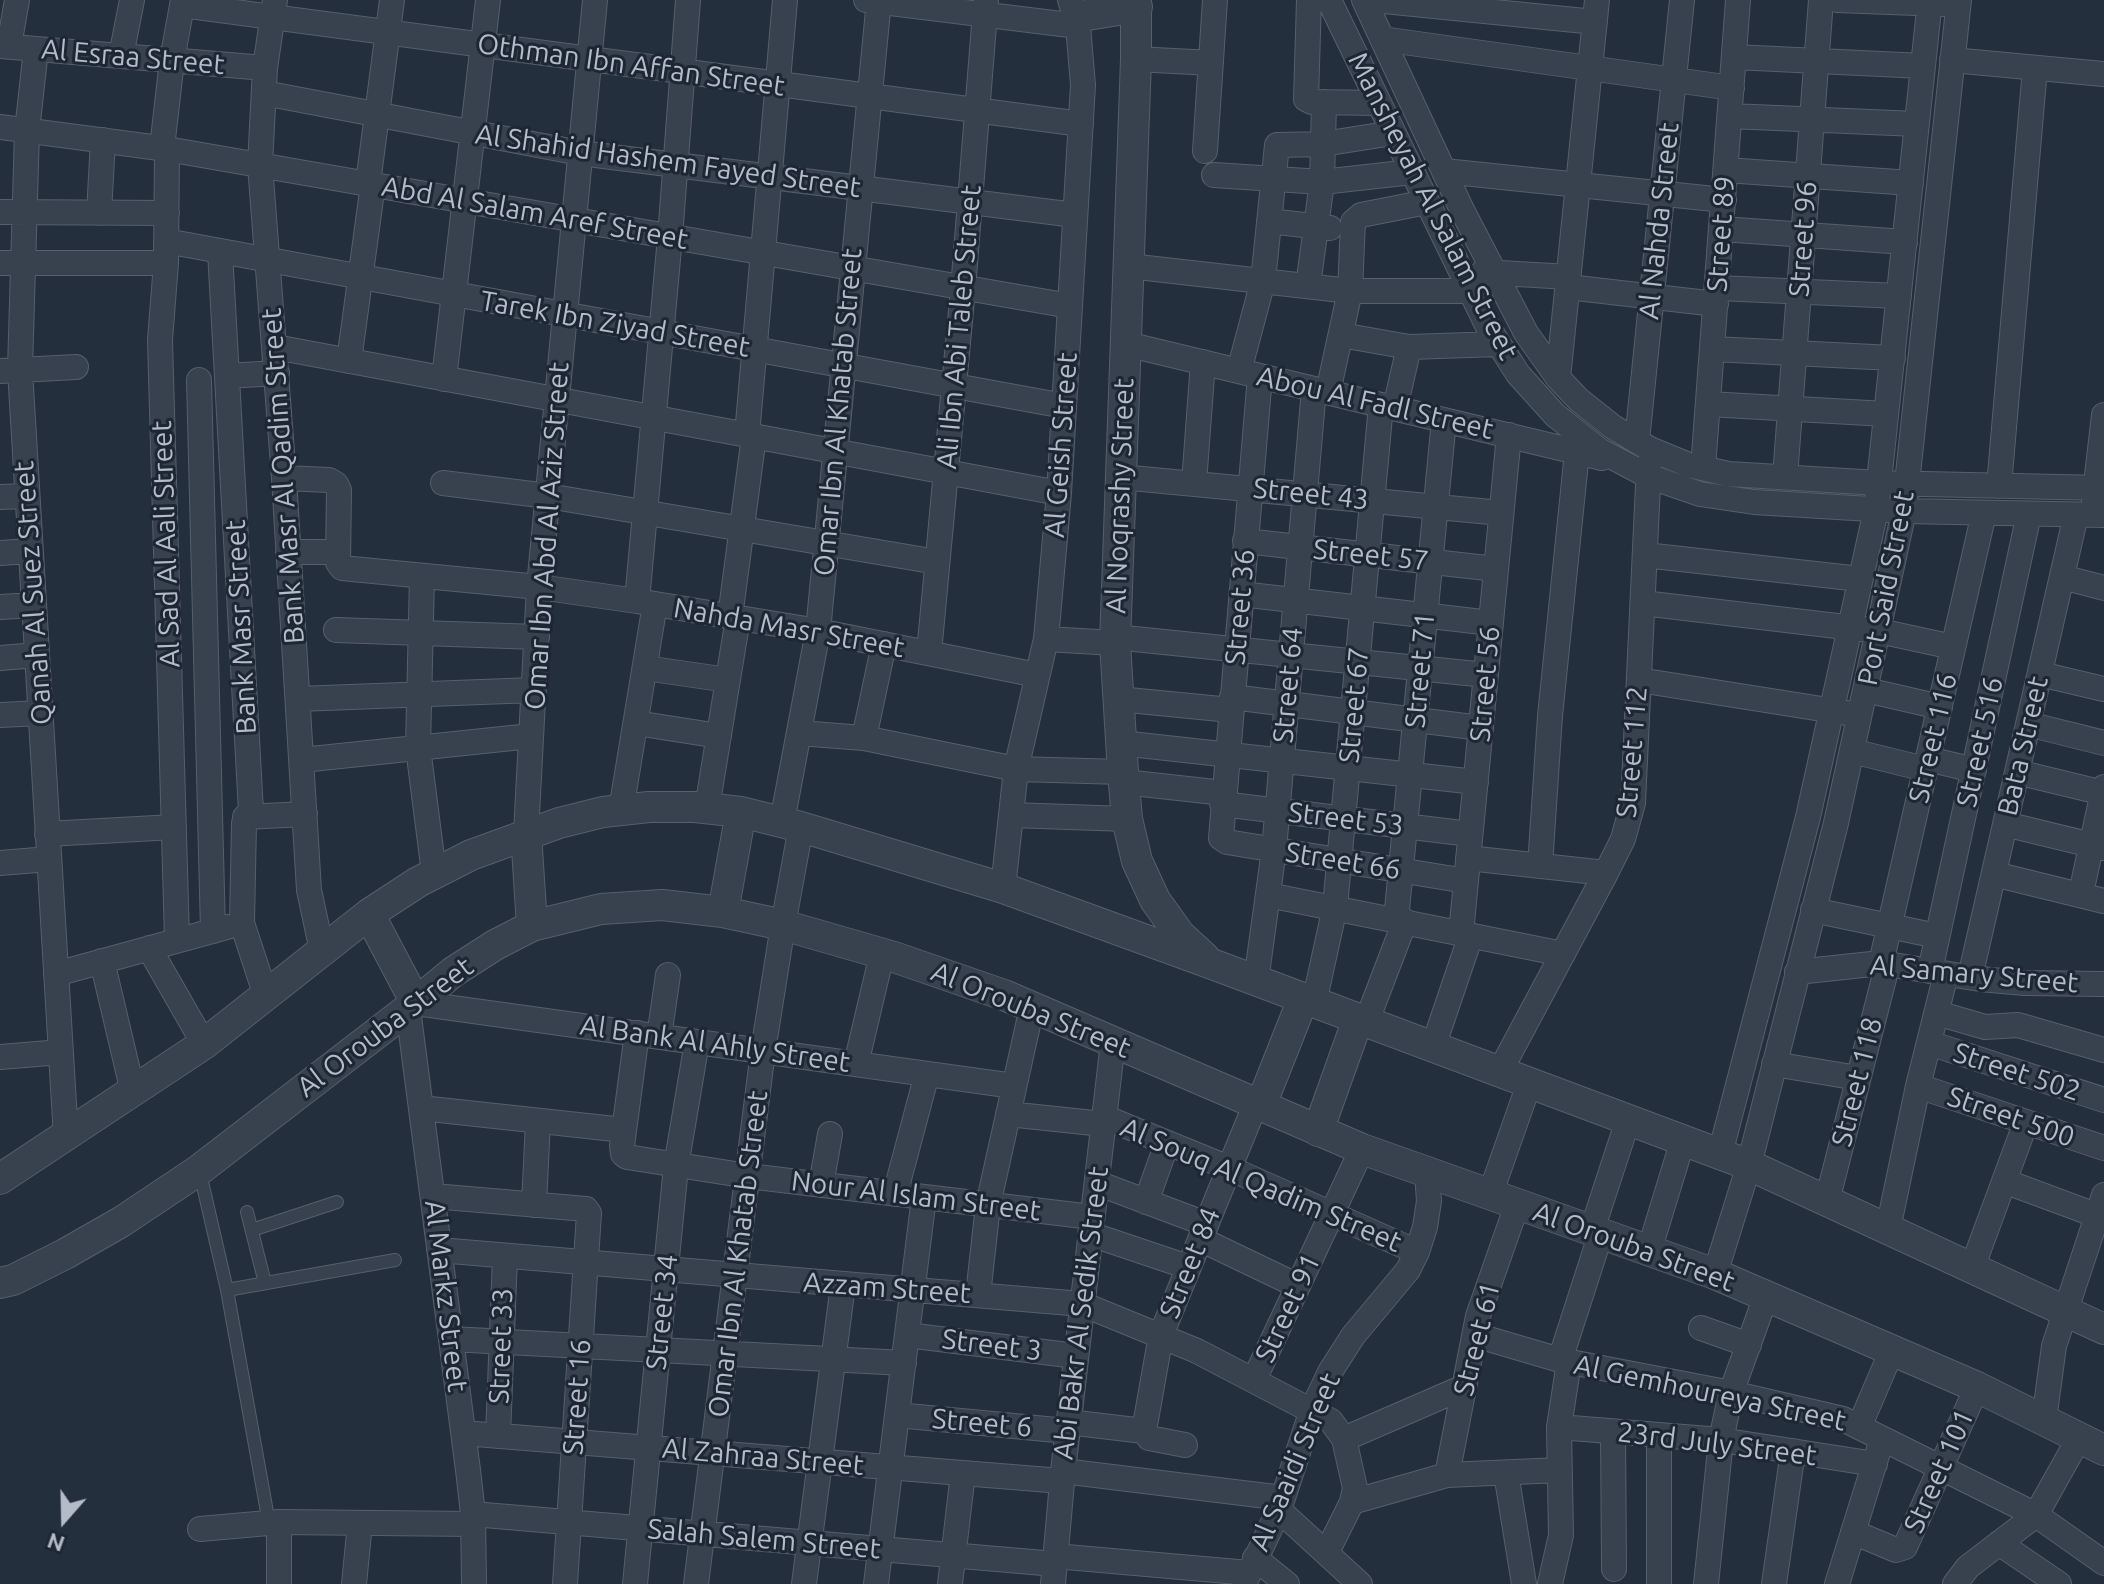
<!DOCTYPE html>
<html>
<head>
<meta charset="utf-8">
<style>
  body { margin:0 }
  #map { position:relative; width:2104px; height:1584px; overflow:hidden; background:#242f3e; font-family:Ubuntu,sans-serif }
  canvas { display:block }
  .north { position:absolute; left:24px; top:1480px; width:80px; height:80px; -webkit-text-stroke:6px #1d2633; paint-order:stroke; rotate:200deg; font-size:22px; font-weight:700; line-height:32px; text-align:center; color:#b4bcc9 }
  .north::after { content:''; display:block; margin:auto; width:28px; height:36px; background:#b4bcc9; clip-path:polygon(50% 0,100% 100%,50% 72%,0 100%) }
</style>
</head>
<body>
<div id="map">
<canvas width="2104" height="1584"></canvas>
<div class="north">N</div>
</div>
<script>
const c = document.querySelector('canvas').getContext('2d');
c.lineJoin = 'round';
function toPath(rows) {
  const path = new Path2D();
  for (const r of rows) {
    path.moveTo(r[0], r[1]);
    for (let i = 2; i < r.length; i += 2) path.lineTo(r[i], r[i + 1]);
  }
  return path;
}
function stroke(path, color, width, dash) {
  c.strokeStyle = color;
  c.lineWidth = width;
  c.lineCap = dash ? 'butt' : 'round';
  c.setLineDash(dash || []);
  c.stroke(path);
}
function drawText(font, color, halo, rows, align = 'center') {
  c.font = font + ' Ubuntu,sans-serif';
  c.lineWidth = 6;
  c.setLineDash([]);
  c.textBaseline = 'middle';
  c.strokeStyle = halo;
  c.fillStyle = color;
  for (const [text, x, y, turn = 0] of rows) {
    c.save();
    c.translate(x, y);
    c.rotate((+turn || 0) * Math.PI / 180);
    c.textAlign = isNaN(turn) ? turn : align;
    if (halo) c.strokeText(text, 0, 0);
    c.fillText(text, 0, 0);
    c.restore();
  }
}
const service = toPath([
  [200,1173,227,1290,269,1523],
  [247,1212,265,1283],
  [252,1230,337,1202],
  [227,1290,395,1260]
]);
const minor = toPath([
  [275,0,265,68,260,165,284,478,309,890,322,951],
  [866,0,1078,26],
  [1309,0,1306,99,1312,102,1379,103],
  [1329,0,1488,327,1518,374,1555,415,1599,450,1648,476,1700,494,1754,502,1904,511,2104,515],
  [1364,0,1462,210,1526,333,1558,378,1579,400,1613,427,1650,449,1689,465,1728,474,1879,483,2104,488],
  [1374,0,1595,22],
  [1837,0,1943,4],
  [182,5,1081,124],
  [1382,39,1732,88],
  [0,46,265,68],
  [9,46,17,0],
  [36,49,27,131,20,370,66,1137],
  [121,56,132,0],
  [1734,57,1923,66],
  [1136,59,1211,63],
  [1952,60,2104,74],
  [264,93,580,153,1075,215],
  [1730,116,1917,124],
  [0,127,167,149,1070,306],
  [162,148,172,60,183,0],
  [167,149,166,263,160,340,177,939],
  [1205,151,1215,0],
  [1726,170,1911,183],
  [1444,171,1724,200],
  [1214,175,1322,182,1412,172],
  [368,183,392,0],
  [0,212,167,213],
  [99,213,103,140],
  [1269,221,1330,228],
  [1722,229,1905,242],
  [166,241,1064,406],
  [220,251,251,811,244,823,242,923,266,996],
  [0,263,166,263],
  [1129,266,1350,291,1470,291],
  [1483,272,1569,277],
  [1308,286,1322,182,1324,102],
  [1568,287,1716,304],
  [1718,288,1899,296],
  [1341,335,1409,347,1499,344],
  [1126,344,1602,458],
  [275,347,1059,493],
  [1713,349,1893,358],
  [349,361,373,184],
  [0,371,76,367],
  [1239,371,1263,281,1277,145,1323,144,1393,133],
  [227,376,277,373],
  [1260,376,1221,838,1227,842,1466,881],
  [1558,378,1597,0],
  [444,379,488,0],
  [199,380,213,931],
  [1328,392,1350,291,1353,222,1361,215,1427,202],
  [1708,404,1886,414],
  [1395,408,1409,347],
  [747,435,785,0],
  [1637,441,1682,0],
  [1703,468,1738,0],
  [1121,477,1501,513],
  [1785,477,1821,0],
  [284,478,329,480,336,484,339,490,338,563,342,568,539,587,637,601,818,631,1037,675],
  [443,483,548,496,937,562],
  [1194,483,1203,362],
  [1999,486,2035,68],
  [0,497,27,496],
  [2094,501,2104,415],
  [1245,541,1496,569],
  [288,552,337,552],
  [0,553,30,551],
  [1645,555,1860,579],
  [422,577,418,748,434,873],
  [2062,577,2104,588],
  [1241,594,1491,623],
  [637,601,670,237,688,0],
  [1643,603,1879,631,1953,647],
  [0,607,34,605],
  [730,617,754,436],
  [336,630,537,637],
  [1115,637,1486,675],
  [1046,639,1115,643],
  [929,653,963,289,986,0],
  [0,658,37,655],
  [645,668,728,680],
  [2040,674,2104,689],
  [1639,680,1847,713],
  [1866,690,1940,707],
  [1232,697,1481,728],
  [298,699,534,690],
  [1118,699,1231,710],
  [0,715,40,713],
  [636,723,719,736],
  [2028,724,2104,743],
  [799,733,864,738,1016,769,1123,772],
  [864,738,884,644],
  [1121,743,1476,782],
  [1852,751,1925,769],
  [1928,759,1974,770],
  [302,760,531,736],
  [2017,772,2104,793],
  [1124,782,1224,793],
  [1222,804,1470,834],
  [707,808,738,618],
  [621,810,655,604],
  [1011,815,1127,819],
  [245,817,305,814],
  [782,822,818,631,879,0],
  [2005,824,2104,848],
  [526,833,539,587,595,0],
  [47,834,174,827],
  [1468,858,1606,873],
  [0,863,49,859],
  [1540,866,1550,716,1577,452],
  [1994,874,2104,901],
  [1003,888,1016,769,1046,639,1059,493,1083,85,1078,26,1070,0],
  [2081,893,2104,787],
  [1268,895,1563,954],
  [1813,910,1937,936],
  [1396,920,1444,420],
  [1461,933,1509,435],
  [149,948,204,1044],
  [102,961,133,1092],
  [1881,963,1984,513],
  [1930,971,2029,514],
  [1797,972,1881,963,1980,979,2025,983,2104,984],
  [56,974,227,927],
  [1970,977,2076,515],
  [1256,981,1274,850,1314,389],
  [416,1003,1014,1086],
  [1314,1003,1335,907,1381,405],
  [408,1009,468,1470,473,1514,474,1584],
  [1937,1013,1985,1027,2018,1025,2104,1050],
  [1366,1023,1405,921],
  [637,1033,622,1146,623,1154,627,1157,748,1176,1092,1217],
  [659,1037,668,975],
  [1929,1043,2104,1100],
  [1433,1047,1471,935],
  [0,1057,61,1052],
  [856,1064,882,954],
  [1774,1064,1858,1078],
  [1499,1073,1606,873,1623,839,1633,803,1649,464],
  [1918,1086,2104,1148],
  [421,1108,624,1130],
  [1008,1114,1103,1124],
  [1104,1117,1229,1168,1417,1252],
  [1720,1154,1808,817,1876,510,1930,0],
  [2004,1181,2104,1218],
  [1097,1183,1206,1224],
  [821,1185,830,1134],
  [895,1194,927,1074],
  [1490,1195,1529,1084],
  [433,1196,586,1209,589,1213,565,1584],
  [1827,1201,1888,963],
  [1146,1202,1167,1143],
  [534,1205,538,1121],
  [1888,1229,1918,1086,1946,974],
  [1592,1230,1628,1120],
  [1090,1234,1188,1267],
  [1200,1239,1298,1286],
  [439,1250,1082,1304,1197,1351,1331,1421,1344,1439,1355,1488,1352,1502,1327,1552],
  [1649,1251,1683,1140],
  [1972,1268,2026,1122],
  [1715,1274,1749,1165,1836,823,1904,511,1959,0],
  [978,1295,988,1205,1032,1007],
  [1701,1328,1749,1345],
  [907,1335,1076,1356],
  [1475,1335,1560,1360,1731,1393,1843,1419,2036,1515,2104,1563],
  [451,1339,904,1363],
  [1560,1360,1601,1233],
  [1254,1380,1362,1149],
  [897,1415,1067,1431],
  [2044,1420,2054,1346,2104,1195],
  [1068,1422,1144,1431],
  [1860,1425,1892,1350],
  [1559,1427,1721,1440,1875,1464],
  [1613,1432,1614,1569],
  [463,1433,1062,1481],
  [1659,1435,1659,1584],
  [498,1436,505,1256],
  [1344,1439,1464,1387],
  [1185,1445,1149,1438,1144,1431,1161,1335,1256,1103],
  [1063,1471,1283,1498],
  [1506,1473,1524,1584],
  [1447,1475,1478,1316,1517,1205],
  [1352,1502,1447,1475,1560,1470],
  [1279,1510,1360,1584],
  [473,1514,1055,1564],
  [200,1529,279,1522,473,1524],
  [1853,1532,1896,1550,1905,1547,1977,1387],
  [1999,1543,2059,1584],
  [1055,1556,1249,1573],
  [1255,1558,1287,1584],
  [279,1584,279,1522],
  [354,1584,360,1523],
  [635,1584,676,1166,697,1042],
  [696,1584,763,1051,783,925,801,827],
  [804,1584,843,1285],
  [876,1584,924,1197],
  [950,1584,963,1473],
  [1053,1584,1063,1471,1113,1042],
  [1244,1584,1279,1510,1312,1410,1330,1372,1353,1336,1408,1270,1417,1252,1425,1227,1429,1201,1427,1174],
  [1550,1584,1561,1535,1559,1427,1569,1362],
  [1706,1584,1721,1440,1731,1393,1766,1296],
  [1774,1584,1793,1451],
  [1837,1584,1879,1449],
  [1955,1584,1968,1567,2036,1515,2079,1438]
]);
const tertiary = toPath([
  [1136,0,1136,59,1115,643,1123,772,1127,819,1137,861,1155,900,1180,935,1204,957],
  [1075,17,1137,7],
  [526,833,532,926],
  [723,912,741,812],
  [369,914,416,1003],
  [1261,1105,1303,999],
  [1318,1131,1358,1019],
  [0,1179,204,1044,369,914,418,882,471,855,559,823,603,812,649,807,695,807,741,812,801,827,1003,888,1212,964,1749,1165,2104,1329],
  [0,1283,13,1280,65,1254,121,1222,199,1170,408,1009,453,972,495,945,532,926,601,909,662,905,723,912,783,925,894,957,1004,995,1362,1149,1715,1274,1977,1387,2104,1450]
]);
stroke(service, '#565f6c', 14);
stroke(minor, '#565f6c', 26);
stroke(tertiary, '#565f6c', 32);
stroke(service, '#38414e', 12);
stroke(minor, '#38414e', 24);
stroke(tertiary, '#38414e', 30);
drawText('28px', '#b4bcc9', '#1d2633', [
  ["Al Esraa Street",133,57,5],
  ["Othman Ibn Affan Street",631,65,8],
  ["Al Shahid Hashem Fayed Street",668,161,8],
  ["Mansheyah Al Salam Street",1433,206,63],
  ["Abd Al Salam Aref Street",535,213,10],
  ["Al Nahda Street",1659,221,-84],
  ["Street 89",1721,234,-86],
  ["Street 96",1803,239,-86],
  ["Tarek Ibn Ziyad Street",615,324,10],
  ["Ali Ibn Abi Taleb Street",959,327,-85],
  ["Abou Al Fadl Street",1375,403,13],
  ["Omar Ibn Al Khatab Street",838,412,-85],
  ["Al Geish Street",1061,445,-86],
  ["Bank Masr Al Qadim Street",283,476,-94],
  ["Street 43",1311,494,6],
  ["Al Noqrashy Street",1120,496,-88],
  ["Omar Ibn Abd Al Aziz Street",547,536,-86],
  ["Al Sad Al Aali Street",166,544,-92],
  ["Street 57",1371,555,6],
  ["Port Said Street",1886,588,-79],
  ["Qanah Al Suez Street",33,593,-94],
  ["Street 36",1240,607,-85],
  ["Bank Masr Street",241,627,-93],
  ["Nahda Masr Street",789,628,10],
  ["Street 71",1420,670,-85],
  ["Street 56",1485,684,-85],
  ["Street 64",1288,685,-85],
  ["Street 67",1354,705,-85],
  ["Street 116",1933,738,-77],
  ["Street 516",1980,742,-78],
  ["Bata Street",2023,746,-77],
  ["Street 112",1632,752,-85],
  ["Street 53",1346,819,7],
  ["Street 66",1343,861,9],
  ["Al Samary Street",1974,974,5],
  ["Al Orouba Street",1031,1010,22],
  ["Al Orouba Street",385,1027,-37],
  ["Al Bank Al Ahly Street",715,1044,8],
  ["Street 502",2017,1072,18],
  ["Street 118",1857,1082,-76],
  ["Street 500",2011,1117,19],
  ["Al Souq Al Qadim Street",1261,1185,23],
  ["Nour Al Islam Street",916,1196,7],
  ["Al Orouba Street",1634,1247,20],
  ["Omar Ibn Al Khatab Street",738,1254,-83],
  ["Street 84",1190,1263,-68],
  ["Azzam Street",887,1288,4],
  ["Al Markz Street",446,1296,83],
  ["Street 91",1288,1308,-65],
  ["Street 34",662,1312,-84],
  ["Abi Bakr Al Sedik Street",1081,1313,-83],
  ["Street 61",1477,1339,-76],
  ["Street 3",992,1345,7],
  ["Street 33",501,1346,-88],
  ["Al Gemhoureya Street",1710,1393,12],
  ["Street 16",577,1397,-86],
  ["Street 6",982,1423,5],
  ["23rd July Street",1717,1444,7],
  ["Al Zahraa Street",763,1457,5],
  ["Al Saaidi Street",1295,1462,-67],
  ["Street 101",1939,1471,-66],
  ["Salah Salem Street",764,1539,5]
]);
</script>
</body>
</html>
